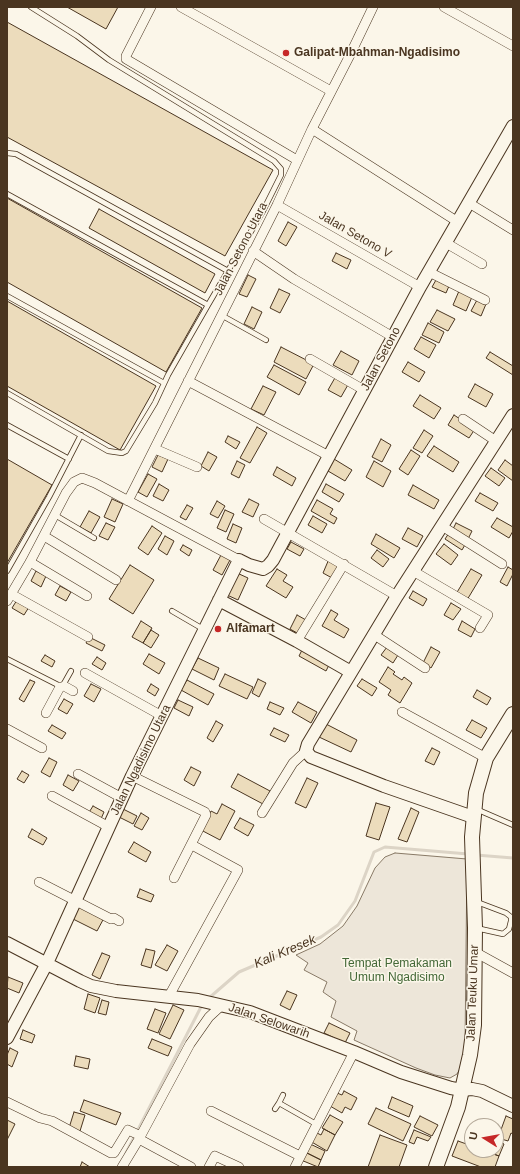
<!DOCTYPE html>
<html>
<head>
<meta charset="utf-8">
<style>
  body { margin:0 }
  #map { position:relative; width:520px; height:1174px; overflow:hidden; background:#fbf6e9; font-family:Helvetica,sans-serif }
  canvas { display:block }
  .frame { position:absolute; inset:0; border:8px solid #4a3520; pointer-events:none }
  .north { position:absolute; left:464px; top:1118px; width:40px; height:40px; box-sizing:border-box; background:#fbf6e9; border:1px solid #b4a999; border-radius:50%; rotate:281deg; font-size:11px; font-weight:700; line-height:16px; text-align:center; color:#4a3520 }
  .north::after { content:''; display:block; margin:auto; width:14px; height:18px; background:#c62828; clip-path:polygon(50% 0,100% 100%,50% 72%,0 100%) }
</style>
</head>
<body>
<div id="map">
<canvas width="520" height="1174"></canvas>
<div class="frame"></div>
<div class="north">U</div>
</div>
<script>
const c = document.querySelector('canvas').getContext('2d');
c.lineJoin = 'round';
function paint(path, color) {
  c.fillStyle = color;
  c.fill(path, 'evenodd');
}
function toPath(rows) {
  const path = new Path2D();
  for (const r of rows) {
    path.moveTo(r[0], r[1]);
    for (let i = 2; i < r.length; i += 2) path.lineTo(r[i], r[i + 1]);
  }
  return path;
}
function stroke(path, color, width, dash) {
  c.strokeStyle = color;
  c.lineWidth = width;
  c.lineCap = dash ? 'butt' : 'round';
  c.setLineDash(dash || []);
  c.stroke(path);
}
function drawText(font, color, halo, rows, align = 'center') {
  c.font = font + ' Helvetica,sans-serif';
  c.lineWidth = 3;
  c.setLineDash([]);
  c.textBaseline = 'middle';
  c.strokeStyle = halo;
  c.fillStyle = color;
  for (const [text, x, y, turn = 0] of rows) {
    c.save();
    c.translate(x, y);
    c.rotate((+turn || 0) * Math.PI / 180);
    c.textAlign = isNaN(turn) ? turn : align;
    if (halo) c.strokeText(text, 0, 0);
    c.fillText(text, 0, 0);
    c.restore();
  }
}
const green = toPath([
  [395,853,467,859,465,1048,461,1067,457,1074,450,1078,435,1075,416,1068,354,1040,357,1031,331,1017,336,1001,323,992,327,982,304,970,308,963,296,955,320,944,343,926,357,906,375,868,385,857,395,853]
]);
paint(green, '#ede6d9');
stroke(green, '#887966', 1);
stroke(toPath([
  [476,855,513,858],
  [209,998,239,972,321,937,338,925,355,901,374,852,385,847,468,854],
  [126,1153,203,1003]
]), '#dcd4c6', 3);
const building = toPath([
  [67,7,118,7,106,29,67,7],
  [7,22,273,170,225,256,7,137,7,22],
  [7,198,202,308,166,372,7,282,7,198],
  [99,209,215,274,205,293,89,228,99,209],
  [288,222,297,227,286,246,278,241,288,222],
  [336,253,351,260,347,269,332,261,336,253],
  [248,275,256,279,247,297,239,294,248,275],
  [436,280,449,286,446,293,432,287,436,280],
  [279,289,290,294,280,313,270,308,279,289],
  [459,291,472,297,466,311,453,305,459,291],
  [477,300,486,304,481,316,471,311,477,300],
  [7,301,156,386,120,450,7,386,7,301],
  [252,307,262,312,254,329,244,324,252,307],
  [437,310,455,319,448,331,430,322,437,310],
  [428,323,444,332,439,343,422,335,428,323],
  [421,337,436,345,429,358,414,349,421,337],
  [281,347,314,364,306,379,274,362,281,347],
  [341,351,359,361,352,375,333,365,341,351],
  [490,352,513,366,513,375,486,358,490,352],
  [408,362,425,372,419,382,402,372,408,362],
  [274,365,306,382,299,395,267,377,274,365],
  [336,376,349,383,341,397,328,390,336,376],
  [475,384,493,394,486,407,468,397,475,384],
  [263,386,276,392,264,415,251,409,263,386],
  [420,395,441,408,434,419,413,406,420,395],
  [454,415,475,429,469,438,448,425,454,415],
  [257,427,267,433,250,463,240,458,257,427],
  [424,430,433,436,422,453,413,448,424,430],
  [228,436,240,442,236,449,225,442,228,436],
  [381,439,391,445,382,462,372,457,381,439],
  [434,446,459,462,453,472,427,456,434,446],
  [411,450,420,456,408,475,399,469,411,450],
  [208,452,217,457,209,471,201,466,208,452],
  [158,455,168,459,162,472,152,467,158,455],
  [7,459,52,485,7,563,7,459],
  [334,459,352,470,345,481,328,471,334,459],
  [505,460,513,466,513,481,498,470,505,460],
  [237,461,245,465,239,478,231,474,237,461],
  [374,461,391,471,383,487,366,477,374,461],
  [277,467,296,478,292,486,273,475,277,467],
  [491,468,505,478,499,486,485,476,491,468],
  [148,474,157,479,147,497,138,492,148,474],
  [159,484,169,490,163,501,153,496,159,484],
  [326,484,344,494,339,502,322,492,326,484],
  [413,485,439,500,434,509,408,495,413,485],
  [480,493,498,503,493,511,475,501,480,493],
  [112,499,123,504,115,522,104,517,112,499],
  [249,499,259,504,253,517,242,512,249,499],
  [317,500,333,509,330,514,337,518,334,524,311,511,317,500],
  [217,501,225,506,218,518,210,514,217,501],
  [187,505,193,508,186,520,180,517,187,505],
  [225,510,234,514,226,532,217,528,225,510],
  [89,511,100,517,91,533,80,527,89,511],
  [313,516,327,524,322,533,308,525,313,516],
  [497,518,513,527,513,531,509,538,491,527,497,518],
  [106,523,115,527,108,540,99,536,106,523],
  [456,523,472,531,468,539,452,531,456,523],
  [233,524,242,528,236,543,227,539,233,524],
  [152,526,162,533,148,555,138,548,152,526],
  [408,528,423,536,417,547,402,539,408,528],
  [449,533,466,543,462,550,445,539,449,533],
  [376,534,400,548,394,558,371,544,376,534],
  [165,536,174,541,167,555,158,549,165,536],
  [291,542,304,549,300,556,287,549,291,542],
  [444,544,458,555,451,565,436,554,444,544],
  [183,545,192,550,189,556,180,550,183,545],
  [377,550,389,559,383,567,371,558,377,550],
  [221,555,230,560,222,575,213,570,221,555],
  [329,559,339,564,332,578,323,573,329,559],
  [130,565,154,580,133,614,109,599,130,565],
  [508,567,513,570,513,574,507,586,500,582,508,567],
  [277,569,287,575,283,581,293,587,286,598,266,586,277,569],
  [471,569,482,575,467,600,456,594,471,569],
  [36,571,46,576,41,587,31,581,36,571],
  [237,573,248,578,238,600,227,595,237,573],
  [60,586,71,592,66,601,55,595,60,586],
  [413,591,427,599,423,606,409,598,413,591],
  [17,600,29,607,24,615,12,608,17,600],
  [451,603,461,609,453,620,444,615,451,603],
  [331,610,338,614,334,620,349,629,344,638,322,626,331,610],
  [297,615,306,620,299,634,290,629,297,615],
  [141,621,152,628,143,643,132,637,141,621],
  [462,621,475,629,471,637,458,630,462,621],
  [151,630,159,635,151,648,143,643,151,630],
  [89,637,105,645,102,651,86,643,89,637],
  [304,646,331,661,326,671,299,656,304,646],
  [387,647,398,655,393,663,381,655,387,647],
  [431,647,440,652,431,668,423,663,431,647],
  [149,654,165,663,159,674,143,664,149,654],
  [45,655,55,661,52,667,41,661,45,655],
  [97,657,106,663,102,670,92,664,97,657],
  [198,658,219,668,214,680,192,669,198,658],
  [388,667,395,672,393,674,402,680,404,677,412,683,400,703,388,695,391,690,379,682,388,667],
  [225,674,253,687,247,699,219,686,225,674],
  [258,679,266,683,259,697,252,693,258,679],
  [362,679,377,688,372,696,357,686,362,679],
  [30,680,35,682,24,702,19,699,30,680],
  [187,680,214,694,208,705,181,690,187,680],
  [91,684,101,689,94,702,84,696,91,684],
  [151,684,159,689,155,696,147,691,151,684],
  [477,690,491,698,487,705,473,697,477,690],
  [64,699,73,704,67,714,58,709,64,699],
  [178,700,193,707,189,716,174,708,178,700],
  [270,702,284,708,280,715,267,709,270,702],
  [298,702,317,712,311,723,292,712,298,702],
  [472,720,487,728,481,738,466,730,472,720],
  [216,721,223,725,213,742,207,738,216,721],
  [326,724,357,740,351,752,319,737,326,724],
  [52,725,66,733,62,739,48,731,52,725],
  [274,728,289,735,285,742,270,735,274,728],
  [432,748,440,752,434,765,425,761,432,748],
  [49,758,57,762,50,777,41,772,49,758],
  [191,767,201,772,194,786,184,780,191,767],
  [22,771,29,775,24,783,17,779,22,771],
  [238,774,270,791,263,804,231,787,238,774],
  [68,775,79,781,73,791,63,785,68,775],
  [307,778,318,783,306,808,295,803,307,778],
  [376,803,390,807,379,840,366,836,376,803],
  [222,804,235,811,220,840,201,830,211,811,217,814,222,804],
  [93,806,104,812,100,821,88,814,93,806],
  [411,808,419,812,407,842,398,839,411,808],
  [123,809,137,816,133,824,119,817,123,809],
  [141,813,149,818,142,830,134,826,141,813],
  [240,818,254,825,248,836,234,828,240,818],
  [32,829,47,838,43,845,28,837,32,829],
  [134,842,151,852,146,862,128,852,134,842],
  [140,889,154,895,151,902,137,897,140,889],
  [78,904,104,918,97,931,71,918,78,904],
  [167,945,178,951,167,971,155,965,167,945],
  [146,949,155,951,151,968,141,965,146,949],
  [102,953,110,956,100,979,92,975,102,953],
  [8,977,23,983,19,993,7,988,8,977],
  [287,991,297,995,290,1010,280,1005,287,991],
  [88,994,100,998,95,1013,84,1009,88,994],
  [102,1000,109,1002,106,1015,98,1013,102,1000],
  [173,1005,184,1010,170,1039,159,1034,173,1005],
  [155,1009,166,1013,158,1033,147,1029,155,1009],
  [329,1023,350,1033,345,1043,324,1033,329,1023],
  [23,1030,35,1035,32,1043,20,1039,23,1030],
  [152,1039,172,1047,168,1056,148,1048,152,1039],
  [10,1048,18,1052,12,1067,7,1064,7,1055,10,1048],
  [76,1056,90,1059,88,1069,74,1066,76,1056],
  [344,1091,357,1098,351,1110,345,1107,342,1113,330,1106,337,1093,342,1095,344,1091],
  [392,1097,413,1106,409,1117,388,1108,392,1097],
  [84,1100,121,1113,116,1125,80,1111,84,1100],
  [376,1108,411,1124,403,1141,368,1124,376,1108],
  [74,1112,85,1115,80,1131,69,1128,74,1112],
  [330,1115,343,1122,335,1135,322,1128,330,1115],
  [420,1116,438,1125,432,1136,414,1127,420,1116],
  [506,1116,513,1119,513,1134,511,1133,508,1141,498,1138,506,1116],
  [7,1120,15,1124,7,1140,7,1120],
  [324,1129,335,1135,327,1151,310,1141,315,1132,321,1135,324,1129],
  [414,1130,431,1137,428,1141,417,1137,414,1144,409,1142,414,1130],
  [380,1135,407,1145,399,1167,368,1167,380,1135],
  [496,1140,504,1144,499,1156,483,1150,496,1150,496,1140],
  [458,1141,472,1146,472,1150,483,1150,499,1156,495,1167,481,1167,452,1156,458,1141],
  [308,1143,325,1151,321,1160,305,1152,308,1143],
  [305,1152,321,1160,318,1167,301,1160,305,1152],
  [82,1162,90,1167,80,1167,82,1162]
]);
paint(building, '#ecdcbc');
stroke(building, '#4a3520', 1);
const lane = toPath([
  [7,153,16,154,228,271],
  [7,194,208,305],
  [7,296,164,383],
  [221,315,266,340],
  [7,393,108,451,122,453,126,451,155,403,168,375,208,305,263,211,281,175,281,169,274,161,109,60,77,36,31,7],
  [7,425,69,459],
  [55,515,94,538],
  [7,571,49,497,81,435],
  [172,611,203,629],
  [7,659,62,687,71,671],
  [476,809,513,825],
  [476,928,503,934,509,929,511,921,511,917,506,913,477,902],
  [279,1103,283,1095],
  [275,1109,279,1103,316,1124]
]);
const street = toPath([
  [151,7,126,56,126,59,297,160],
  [181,7,331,91],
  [444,7,513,46],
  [312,129,458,222],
  [469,203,513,230],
  [277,205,420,287],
  [446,243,482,264],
  [253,251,294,279,393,337],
  [429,272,485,300],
  [310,359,364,390],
  [188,381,329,456],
  [463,419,496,441],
  [155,449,197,467],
  [128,501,277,205,312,129,349,57,373,7],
  [264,519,397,596],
  [442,526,502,564],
  [44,536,116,580],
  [30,562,87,596],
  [413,571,488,615,480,628],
  [11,594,88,637],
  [7,601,30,562,66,493,74,482,82,478,95,483,239,560],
  [373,634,425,668],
  [297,641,344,564],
  [85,673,162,716],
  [64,686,73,691],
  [402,712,486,758],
  [46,713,60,687],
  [7,729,42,748],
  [78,774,122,798],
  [132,776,205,812,206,815,174,878],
  [52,796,109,827],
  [262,813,293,763,306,751],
  [39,882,111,919,114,918,119,921],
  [475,952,513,973],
  [169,996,238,870,192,845],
  [7,1102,40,1118,52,1121,111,1153,114,1153,128,1130,141,1136],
  [211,1111,300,1156],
  [139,1139,191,1167],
  [122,1167,139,1139,190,1044,209,1017,222,1005],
  [209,1167,215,1156,239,1167],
  [295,1167,354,1052]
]);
const secondary = toPath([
  [219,600,297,641,351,672],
  [473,817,384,786,311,757,306,751,308,744,397,596,513,415],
  [7,943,80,981,91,986,116,991,198,1000,250,1012,354,1052,401,1072,451,1088,462,1090,472,1089,482,1091,513,1106],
  [7,1038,47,963,132,776,239,560,249,565,263,569,268,566,273,560,420,287,513,126]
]);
const primary = toPath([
  [436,1167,458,1107,470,1055,474,1025,475,928,472,837,476,793,486,758,513,714]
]);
stroke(lane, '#4a3520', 6);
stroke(street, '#4a3520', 10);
stroke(secondary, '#4a3520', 14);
stroke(primary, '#4a3520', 16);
stroke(lane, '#fbf6e9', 4.5);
stroke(street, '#fbf6e9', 9);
stroke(secondary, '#fbf6e9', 12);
stroke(primary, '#fbf6e9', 14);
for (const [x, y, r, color] of [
  [286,53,4,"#c62828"],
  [218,629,4,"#c62828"]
]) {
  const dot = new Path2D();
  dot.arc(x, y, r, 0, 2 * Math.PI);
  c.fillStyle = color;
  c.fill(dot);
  stroke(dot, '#fbf6e9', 1.5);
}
drawText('bold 12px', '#4a3520', '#fbf6e9', [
  ["Galipat-Mbahman-Ngadisimo",294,53],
  ["Alfamart",226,629]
], 'left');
drawText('12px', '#4a3520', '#fbf6e9', [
  ["Jalan Setono V",355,235,30],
  ["Jalan Setono Utara",241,249,-63],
  ["Jalan Setono",381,359,-62],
  ["Jalan Ngadisimo Utara",141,760,-64],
  ["Jalan Teuku Umar",473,993,-88],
  ["Jalan Selowarih",269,1021,19]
]);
drawText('12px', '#436837', '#fbf6e9', [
  ["Tempat Pemakaman",397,964],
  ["Umum Ngadisimo",397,978]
]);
drawText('italic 13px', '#4a3520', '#fbf6e9', [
  ["Kali Kresek",285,952,-23]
]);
</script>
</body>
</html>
